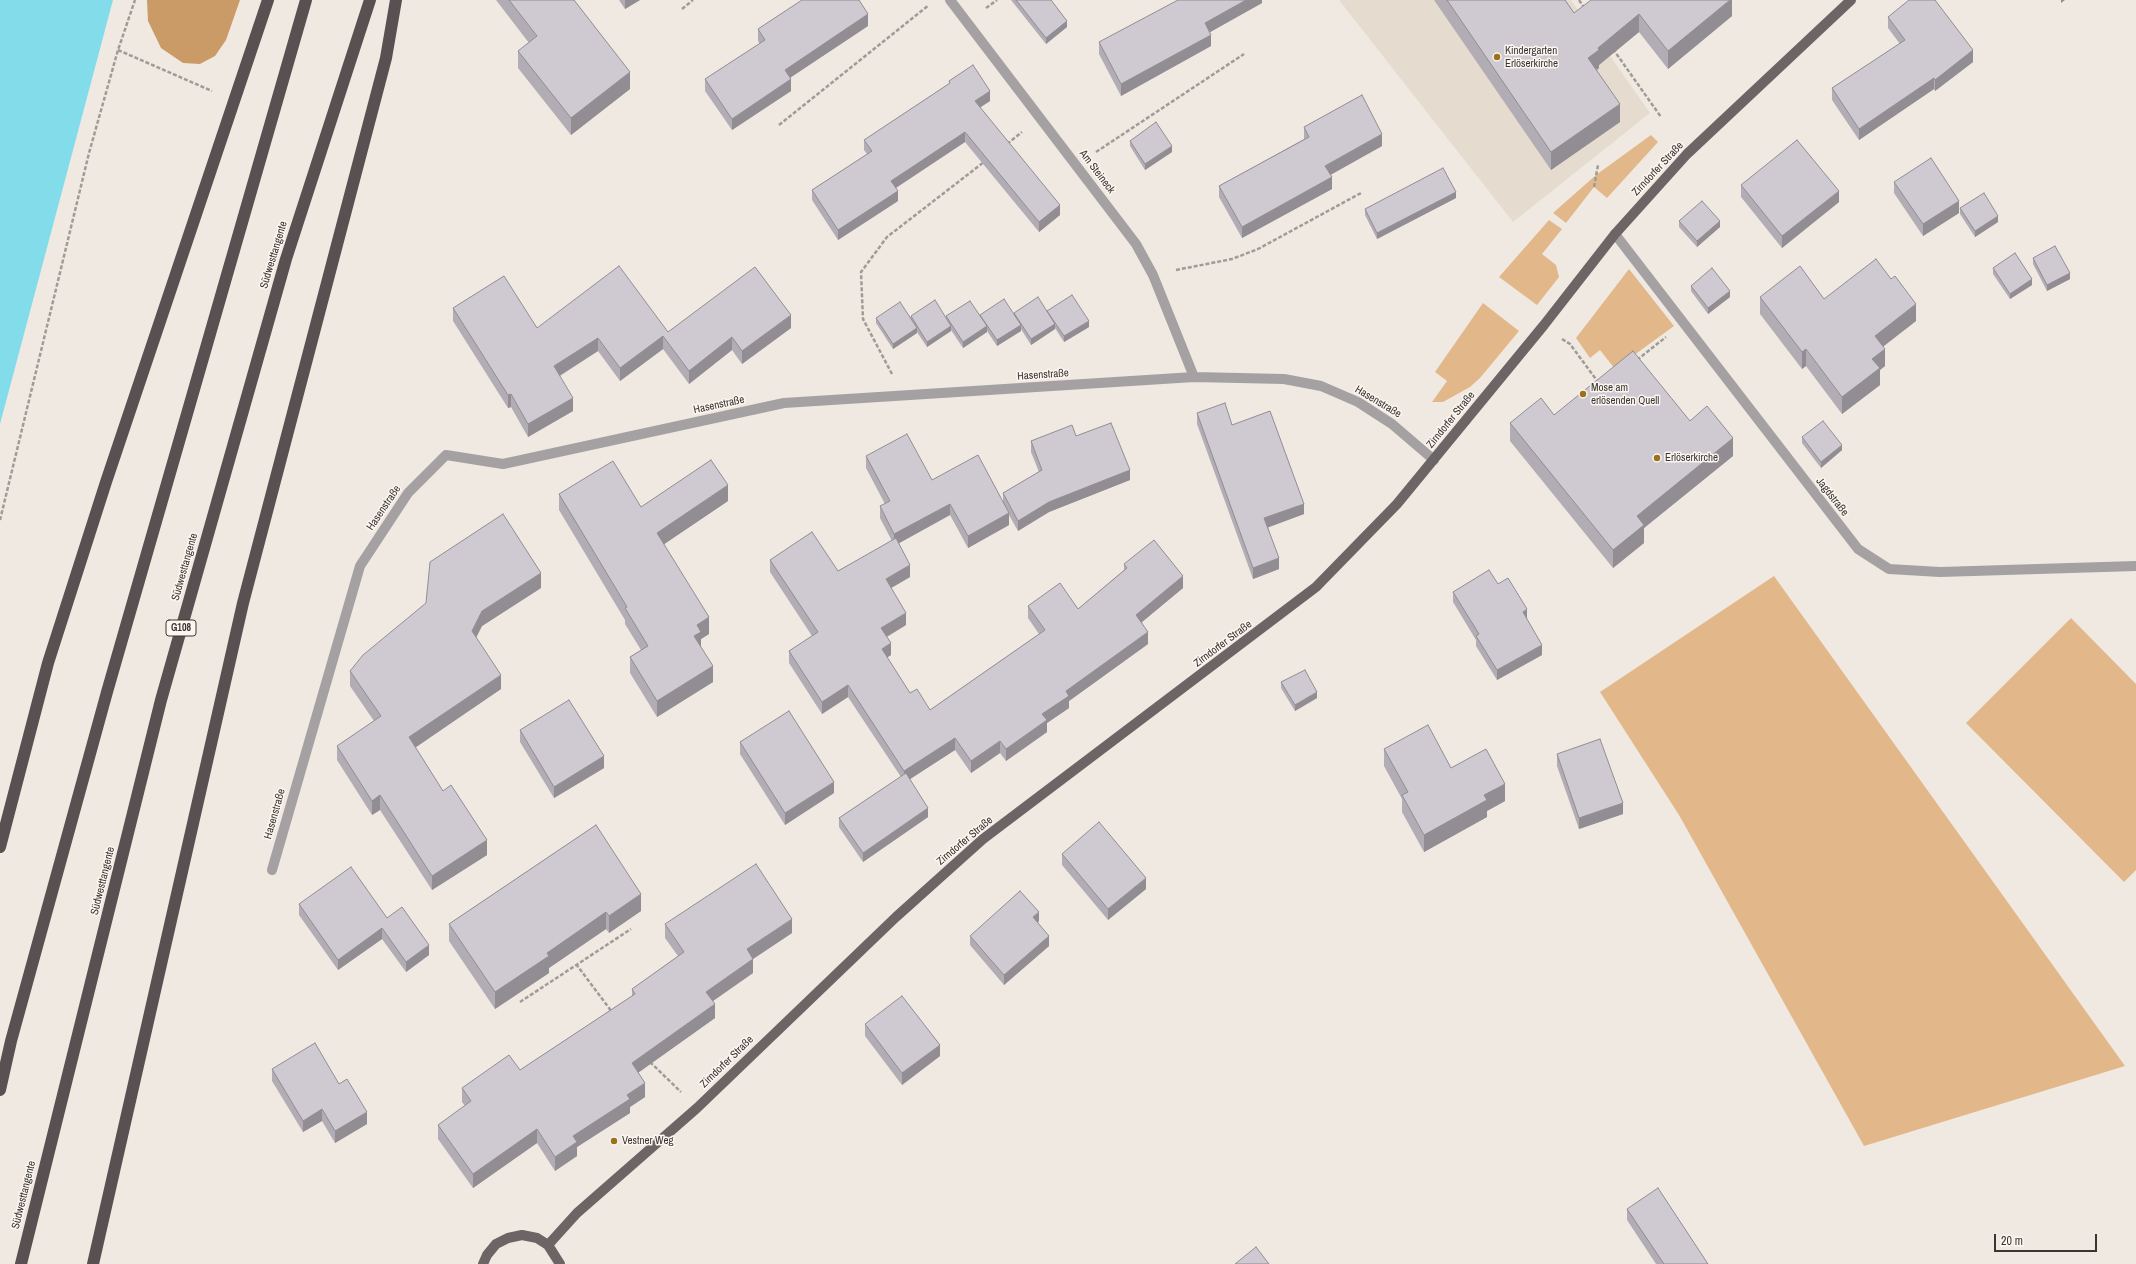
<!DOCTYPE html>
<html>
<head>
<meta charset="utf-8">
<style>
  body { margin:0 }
  #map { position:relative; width:2136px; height:1264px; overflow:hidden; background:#efe9e2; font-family:"Archivo Narrow",sans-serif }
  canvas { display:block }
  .scale { position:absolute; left:1994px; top:1234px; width:103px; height:18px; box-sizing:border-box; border:2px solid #383633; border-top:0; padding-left:5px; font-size:12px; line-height:14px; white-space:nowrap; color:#383633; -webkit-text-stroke:3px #fdf6f0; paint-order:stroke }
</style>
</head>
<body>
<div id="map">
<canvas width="2136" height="1264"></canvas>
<div class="scale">20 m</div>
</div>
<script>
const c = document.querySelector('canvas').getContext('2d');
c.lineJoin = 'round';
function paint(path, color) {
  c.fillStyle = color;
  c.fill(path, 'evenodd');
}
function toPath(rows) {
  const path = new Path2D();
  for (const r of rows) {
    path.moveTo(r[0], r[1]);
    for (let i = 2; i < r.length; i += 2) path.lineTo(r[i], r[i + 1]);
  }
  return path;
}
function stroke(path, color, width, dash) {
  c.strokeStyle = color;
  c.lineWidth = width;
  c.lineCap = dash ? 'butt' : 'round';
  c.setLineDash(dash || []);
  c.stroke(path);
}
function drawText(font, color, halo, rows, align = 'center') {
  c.font = font + ' "Archivo Narrow",sans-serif';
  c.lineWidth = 3;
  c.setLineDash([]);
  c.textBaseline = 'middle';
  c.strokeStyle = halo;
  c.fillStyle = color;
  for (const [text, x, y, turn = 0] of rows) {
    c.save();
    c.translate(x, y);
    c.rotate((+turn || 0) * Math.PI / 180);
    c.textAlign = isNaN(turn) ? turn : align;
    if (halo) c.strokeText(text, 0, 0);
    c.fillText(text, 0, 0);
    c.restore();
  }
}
paint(toPath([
  [1339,0,1571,0,1650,113,1513,222]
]), '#e6dbcf');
paint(toPath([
  [1651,135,1658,142,1607,198,1594,187,1566,223,1553,213,1596,175],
  [1549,220,1562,229,1542,254,1556,265,1559,277,1537,305,1499,277],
  [1629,269,1674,326,1615,369,1600,350,1590,358,1576,338],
  [1483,303,1519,331,1480,378,1470,387,1443,402,1432,402,1447,381,1435,372],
  [1774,576,2125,1066,1864,1146,1679,815,1600,692],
  [2071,618,2136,684,2136,870,2124,882,1966,723]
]), '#e2b88a');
paint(toPath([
  [147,0,240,0,226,40,215,56,200,64,183,63,161,48,148,21]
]), '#ca9b67');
paint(toPath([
  [0,0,113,0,0,424]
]), '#82dce9');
stroke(toPath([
  [1579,0,1585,9],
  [986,8,997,0],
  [682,9,693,0],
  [1613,49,1661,117],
  [118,50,212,91],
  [779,125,929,5],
  [1007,144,1022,132],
  [1096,152,1244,54],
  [1594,187,1598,165],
  [1176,270,1232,259,1258,249,1361,193],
  [1562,339,1570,344,1598,382],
  [1637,360,1666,337],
  [892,374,863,319,861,272,887,237,984,162],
  [0,520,89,153,118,50,135,0],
  [576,964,612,1012],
  [520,1002,631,929],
  [650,1062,681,1092]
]), '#a09b96', 2.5, [4, 2]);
stroke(toPath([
  [950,0,1136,244,1153,275,1194,377],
  [1615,234,1858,549,1889,569,1940,572,2136,566],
  [272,870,360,566,408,493,446,455,503,464,784,403,1194,377,1284,379,1321,386,1358,402,1392,424,1434,460]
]), '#a5a1a2', 10);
stroke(toPath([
  [548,1245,577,1213,697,1108,896,917,983,839,1316,587,1397,504,1544,325,1615,234,1687,154,1851,0],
  [483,1264,487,1255,496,1244,508,1238,522,1235,537,1238,548,1245,560,1264]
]), '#6c6566', 10);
stroke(toPath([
  [0,847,48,663,106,482,268,0],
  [0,1090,11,1041,107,692,306,0],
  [21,1264,161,700,286,259,370,0],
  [93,1264,243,603,386,58,396,0]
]), '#585051', 12);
paint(toPath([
  [496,0,574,0,630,89,571,135,518,68,518,51,529,43],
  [619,0,640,0,625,9],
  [1011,0,1051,0,1067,27,1046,44],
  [1262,0,1262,3,1210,32,1211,46,1121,96,1099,54,1099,42],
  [1434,0,1565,0,1574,13,1732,0,1732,16,1668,69,1639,32,1599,65,1599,68,1597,70,1620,122,1551,170],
  [1888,17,1973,62,1935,91,1934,89,1859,140,1832,100,1832,88,1900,44,1888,28],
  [868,26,790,78,791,91,732,130,705,91,705,79,760,44,758,41,758,29],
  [949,81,990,101,980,107,1060,215,1039,232,965,142,896,188,898,201,838,240,812,200,812,190,867,154,864,150,864,140,949,84],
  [1304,127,1382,146,1330,175,1332,189,1242,238,1219,197,1219,186,1304,139],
  [1130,141,1172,152,1145,170,1130,146],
  [1894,182,1959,213,1923,236,1894,193],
  [1741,185,1839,202,1782,248,1741,197],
  [1456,198,1377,239,1365,215,1365,209],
  [1960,208,1998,222,1975,237,1960,214],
  [1679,221,1720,227,1697,247,1679,227],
  [2033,258,2070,279,2047,291,2033,264],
  [1993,268,2032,285,2010,299,1993,274],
  [1691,286,1730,297,1708,314,1691,291],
  [1760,297,1824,299,1916,321,1883,346,1885,366,1880,370,1880,385,1842,414,1806,366,1802,369,1760,314],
  [453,308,537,328,668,332,791,328,742,364,732,350,689,384,663,349,620,381,598,351,560,376,573,411,528,437,511,407,508,408,453,321],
  [1047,312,1089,327,1064,342,1055,328,1055,329,1031,345,1021,329,1021,331,997,346,987,331,987,332,963,348,951,330,951,331,927,347,917,332,917,333,893,349,876,323,876,318,911,317,911,316,946,318,946,316,980,316,980,315,1014,315,1014,313],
  [1197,413,1232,425,1304,514,1268,527,1279,569,1253,579,1197,424],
  [1554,415,1690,421,1733,456,1644,528,1644,543,1613,568,1510,441,1510,423],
  [1076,436,1130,480,1049,512,1018,531,1009,515,1009,525,968,548,950,515,899,543,910,577,891,588,906,625,887,637,891,655,887,657,910,693,930,710,1039,634,1028,618,1028,606,1078,609,1124,570,1124,564,1183,588,1142,622,1148,644,1069,701,1069,708,1047,723,1047,732,1006,761,1000,753,971,773,955,750,910,779,928,817,863,862,839,827,839,818,901,777,848,697,822,714,789,663,789,651,812,636,770,572,770,560,838,571,892,541,880,518,880,506,885,504,866,468,866,456,932,480,1003,501,1003,493,1039,472,1031,452,1031,441],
  [1802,437,1842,450,1821,468,1802,443],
  [559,494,641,507,728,501,664,544,709,634,701,639,701,647,713,682,657,717,630,673,630,657,641,650,625,624,625,620,559,510],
  [1498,584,1527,619,1542,655,1497,680,1476,646,1476,640,1453,602,1453,592],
  [541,588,482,626,476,637,501,689,415,747,443,791,487,855,432,890,380,810,372,815,337,760,337,746,374,721,350,686,350,671],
  [1281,682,1317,698,1295,711,1281,688],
  [520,730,604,768,554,798,520,742],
  [740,742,834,793,785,825,740,754],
  [1384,749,1451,768,1505,801,1487,811,1487,817,1424,852,1402,812,1402,799,1384,766],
  [1557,754,1623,814,1579,829,1557,766],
  [596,825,641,911,609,933,606,929,549,968,549,973,495,1009,449,941,449,924],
  [1062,854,1146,889,1108,920,1062,865],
  [299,904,387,918,429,955,406,972,382,939,338,970,299,915],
  [1039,921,1038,922,1049,946,1004,985,970,945,970,936],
  [665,924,792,933,753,959,753,973,712,1001,715,1018,638,1073,645,1097,630,1107,630,1113,577,1147,577,1156,555,1171,537,1143,473,1188,438,1139,438,1125,465,1106,462,1102,462,1088,520,1070,632,996,632,989,678,956,665,938],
  [865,1024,940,1056,902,1085,865,1036],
  [272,1069,367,1124,335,1143,322,1121,303,1132,272,1081],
  [1627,1209,1708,1264,1656,1264,1627,1220]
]), '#b2adb4');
paint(toPath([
  [625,0,640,0,625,9],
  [1246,0,1262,0,1262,3,1205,35,1205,23],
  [1730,0,1732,0,1732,16,1668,69,1668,51],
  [2061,0,2065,0,2061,3],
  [868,14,868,26,785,81,785,70],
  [1639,14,1639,32,1599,65,1599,68,1588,76,1588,58,1598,48],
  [1067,21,1067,27,1046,44,1046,38],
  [1211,35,1211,46,1121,96,1121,84],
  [1973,50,1973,62,1935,91,1935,80],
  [630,72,630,89,571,135,571,118],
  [1934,78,1934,89,1859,140,1859,129],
  [791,79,791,91,732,130,732,119],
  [990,91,990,101,975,111,975,101],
  [1620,104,1620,122,1551,170,1551,152],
  [965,132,965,142,891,191,891,181],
  [1382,134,1382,146,1325,178,1325,166],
  [1172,146,1172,152,1145,170,1145,164],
  [1332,177,1332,189,1242,238,1242,227],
  [898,191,898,201,838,240,838,230],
  [1839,191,1839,202,1782,248,1782,236],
  [1456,192,1456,198,1377,239,1377,233],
  [1959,201,1959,213,1923,236,1923,224],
  [1060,205,1060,215,1039,232,1039,222],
  [1998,216,1998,222,1975,237,1975,231],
  [1720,221,1720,227,1697,247,1697,241],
  [2070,273,2070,279,2047,291,2047,285],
  [2032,279,2032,285,2010,299,2010,294],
  [1730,291,1730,297,1708,314,1708,308],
  [1916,304,1916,321,1875,353,1875,336],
  [791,315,791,328,742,364,742,351],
  [1089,321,1089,327,1064,342,1064,336],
  [1055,324,1055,329,1031,345,1031,339],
  [1021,325,1021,331,997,346,997,340],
  [951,326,951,331,927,347,927,342],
  [987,326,987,332,963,348,963,342],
  [917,328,917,333,893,349,893,344],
  [663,336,663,349,620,381,620,368],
  [732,337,732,350,689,384,689,371],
  [598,338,598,351,554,379,554,366],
  [1806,349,1806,366,1802,369,1802,352],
  [1885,349,1885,366,1880,370,1880,385,1842,414,1842,397,1872,359],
  [511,394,511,407,508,408,508,395],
  [573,398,573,411,528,437,528,424],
  [1733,438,1733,456,1644,528,1644,543,1613,568,1613,550,1637,516],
  [1842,445,1842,450,1821,468,1821,462],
  [1130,470,1130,480,1049,512,1018,531,1018,521,1049,502],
  [728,485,728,501,657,549,657,533],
  [950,504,950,515,894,546,894,534],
  [1304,504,1304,514,1264,529,1264,518],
  [1009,513,1009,525,968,548,968,536],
  [1279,558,1279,569,1253,579,1253,568],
  [910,565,910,577,886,591,886,579],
  [541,573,541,588,482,626,472,646,472,631,482,611],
  [1183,576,1183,588,1136,627,1136,615],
  [1527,609,1527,619,1523,622,1523,612],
  [906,613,906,625,881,640,881,628],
  [709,617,709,634,701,639,701,648,694,636,697,625],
  [1148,632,1148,644,1069,701,1069,708,1047,723,1047,732,1006,761,1006,749,1042,714,1066,691],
  [891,643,891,655,882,661,882,649],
  [1542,645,1542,655,1497,680,1497,670],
  [713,666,713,682,657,717,657,701],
  [501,675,501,689,409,752,409,737],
  [848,685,848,697,822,714,822,702],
  [1317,692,1317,698,1295,711,1295,705],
  [955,738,955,750,904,783,904,771],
  [1000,741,1000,753,971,773,971,761],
  [604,756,604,768,554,798,554,787],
  [834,782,834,793,785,825,785,813],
  [1505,784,1505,801,1487,811,1487,817,1424,852,1424,835,1484,795],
  [380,795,380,810,372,815,372,801],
  [1623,803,1623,814,1579,829,1579,818],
  [928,808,928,817,863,862,863,853],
  [487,840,487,855,432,890,432,876],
  [1146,878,1146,889,1108,920,1108,909],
  [641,894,641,911,609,933,609,916],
  [606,912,606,929,549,968,549,973,495,1009,495,992,547,953],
  [1039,912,1039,921,1033,927,1033,917],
  [792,919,792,933,747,963,747,949],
  [382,928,382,939,338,970,338,960],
  [1049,936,1049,946,1004,985,1004,975],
  [429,945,429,955,406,972,406,962],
  [753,959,753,973,706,1006,706,992],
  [715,1004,715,1018,632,1077,632,1063],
  [940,1045,940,1056,902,1085,902,1073],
  [645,1083,645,1097,630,1107,630,1113,577,1147,577,1156,555,1171,555,1157,573,1136,627,1095],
  [322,1109,322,1121,303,1132,303,1121],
  [367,1112,367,1124,335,1143,335,1131],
  [537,1129,537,1143,473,1188,473,1174]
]), '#918d92');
const building = toPath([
  [509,0,574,0,630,72,571,118,518,51,537,36,509,0],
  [802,0,859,0,868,14,785,70,791,79,732,119,705,79,765,40,758,29,802,0],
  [1016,0,1051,0,1067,21,1046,38,1016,0],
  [1178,0,1246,0,1205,23,1211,35,1121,84,1099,42,1178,0],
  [1447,0,1565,0,1574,13,1591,0,1730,0,1668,51,1639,14,1598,48,1599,50,1588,58,1620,104,1551,152,1447,0],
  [1909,0,1935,0,1973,50,1935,80,1934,78,1859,129,1832,88,1905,40,1888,17,1909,0],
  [973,65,990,91,975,101,1060,205,1039,222,965,132,891,181,898,191,838,230,812,190,872,151,864,140,950,83,949,81,973,65],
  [1362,95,1382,134,1325,166,1332,177,1242,227,1219,186,1309,137,1304,127,1362,95],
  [1156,122,1172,146,1145,164,1130,141,1156,122],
  [1797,140,1839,191,1782,236,1741,185,1797,140],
  [1931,158,1959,201,1923,224,1894,182,1931,158],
  [1443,168,1456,192,1377,233,1365,209,1443,168],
  [1984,193,1998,216,1975,231,1960,208,1984,193],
  [1702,201,1720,221,1697,241,1679,221,1702,201],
  [2055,246,2070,273,2047,285,2033,258,2055,246],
  [2015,253,2032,279,2010,294,1993,268,2015,253],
  [1876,259,1891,279,1895,276,1916,304,1875,336,1885,349,1872,359,1880,368,1842,397,1806,349,1802,352,1760,297,1800,266,1824,299,1876,259],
  [619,266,668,332,755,267,791,315,742,351,732,337,689,371,663,336,620,368,598,338,554,366,573,398,528,424,511,394,508,395,453,308,504,276,537,328,619,266],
  [1712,268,1730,291,1708,308,1691,286,1712,268],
  [1072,295,1089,321,1064,336,1047,311,1072,295],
  [1038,297,1055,324,1031,339,1014,313,1038,297],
  [1004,299,1021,325,997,340,980,315,1004,299],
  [935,300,951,326,927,342,911,316,935,300],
  [970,301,987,326,963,342,946,316,970,301],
  [900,302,917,328,893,344,876,318,900,302],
  [1633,351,1690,421,1707,406,1733,438,1637,516,1644,525,1613,550,1510,423,1541,398,1554,415,1633,351],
  [1225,403,1232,425,1270,411,1304,504,1264,518,1279,558,1253,568,1197,413,1225,403],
  [1823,421,1842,445,1821,462,1802,437,1823,421],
  [1111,423,1130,470,1049,502,1018,521,1003,493,1042,470,1031,441,1072,425,1076,436,1111,423],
  [907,434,932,480,978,455,1009,513,968,536,950,504,894,534,880,506,890,501,866,456,907,434],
  [711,460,728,485,657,533,709,617,697,625,701,632,694,636,713,666,657,701,630,657,648,646,625,608,627,607,559,494,613,461,641,507,711,460],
  [503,514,541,573,482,611,472,631,501,675,409,737,443,791,451,785,487,840,432,876,380,795,372,801,337,746,381,716,350,671,363,655,426,603,430,562,503,514],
  [812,532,838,571,896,538,910,565,886,579,906,613,881,628,891,643,882,649,910,693,917,689,930,710,1045,630,1028,606,1060,583,1078,609,1127,568,1124,564,1154,540,1183,576,1136,615,1148,632,1066,691,1069,696,1042,714,1047,720,1006,749,1000,741,971,761,955,738,904,771,848,685,822,702,789,651,818,632,770,560,812,532],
  [1489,570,1498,584,1508,578,1527,609,1523,612,1542,645,1497,670,1476,636,1479,634,1453,592,1489,570],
  [1305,670,1317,692,1295,705,1281,682,1305,670],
  [569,700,604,756,554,787,520,730,569,700],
  [789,711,834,782,785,813,740,742,789,711],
  [1428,725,1451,768,1486,749,1505,784,1484,795,1487,800,1424,835,1402,795,1408,792,1384,749,1428,725],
  [1600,739,1623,803,1579,818,1557,754,1600,739],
  [906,773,928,808,863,853,839,818,906,773],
  [1099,822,1146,878,1108,909,1062,854,1099,822],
  [596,825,641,894,609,916,606,912,547,953,549,956,495,992,449,924,596,825],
  [756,864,792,919,747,949,753,959,706,992,715,1004,632,1063,645,1083,627,1095,630,1099,573,1136,577,1142,555,1157,537,1129,473,1174,438,1125,471,1101,462,1088,509,1055,520,1070,635,994,632,989,684,952,665,924,756,864],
  [351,867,387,918,402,907,429,945,406,962,382,928,338,960,299,904,351,867],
  [1020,891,1039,912,1033,917,1049,936,1004,975,970,936,1020,891],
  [902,996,940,1045,902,1073,865,1024,902,996],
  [315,1043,339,1084,347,1079,367,1112,335,1131,322,1109,303,1121,272,1069,315,1043],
  [1658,1188,1708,1264,1664,1264,1627,1209,1658,1188],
  [1256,1247,1269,1264,1235,1264,1256,1247]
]);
paint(building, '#cfc9d1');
stroke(building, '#918d92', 1);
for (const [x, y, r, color] of [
  [1497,57,4,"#98721d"],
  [1583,394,4,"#98721d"],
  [1657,458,4,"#98721d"],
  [614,1141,4,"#98721d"]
]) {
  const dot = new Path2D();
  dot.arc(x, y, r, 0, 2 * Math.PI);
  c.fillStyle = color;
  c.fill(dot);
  stroke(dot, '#fdf6f0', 1.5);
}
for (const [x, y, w] of [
  [181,628,30]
]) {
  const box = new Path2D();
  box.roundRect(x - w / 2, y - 8, w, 16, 3);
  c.fillStyle = '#fdf6f0';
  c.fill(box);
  stroke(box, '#383633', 1);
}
drawText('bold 10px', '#383633', null, [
  ["G108",181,628]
]);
drawText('11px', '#383633', '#fdf6f0', [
  ["Kindergarten",1505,51],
  ["Erlöserkirche",1505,64],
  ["Mose am",1591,388],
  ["erlösenden Quell",1591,401],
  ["Erlöserkirche",1665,458],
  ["Vestner Weg",622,1141]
], 'left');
drawText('11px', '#383633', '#fdf6f0', [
  ["Zirndorfer Straße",1658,169,-47],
  ["Am Steineck",1097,172,53],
  ["Südwesttangente",274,255,-73],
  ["Hasenstraße",1043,375,-4],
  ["Hasenstraße",1378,402,31],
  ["Hasenstraße",719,405,-12],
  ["Zirndorfer Straße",1451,420,-51],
  ["Jagdstraße",1832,497,52],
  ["Hasenstraße",384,508,-56],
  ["Südwesttangente",185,567,-74],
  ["Zirndorfer Straße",1223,644,-37],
  ["Hasenstraße",275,814,-74],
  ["Zirndorfer Straße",965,841,-40],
  ["Südwesttangente",103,881,-76],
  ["Zirndorfer Straße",727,1062,-44],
  ["Südwesttangente",24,1195,-76]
]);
</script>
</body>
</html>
